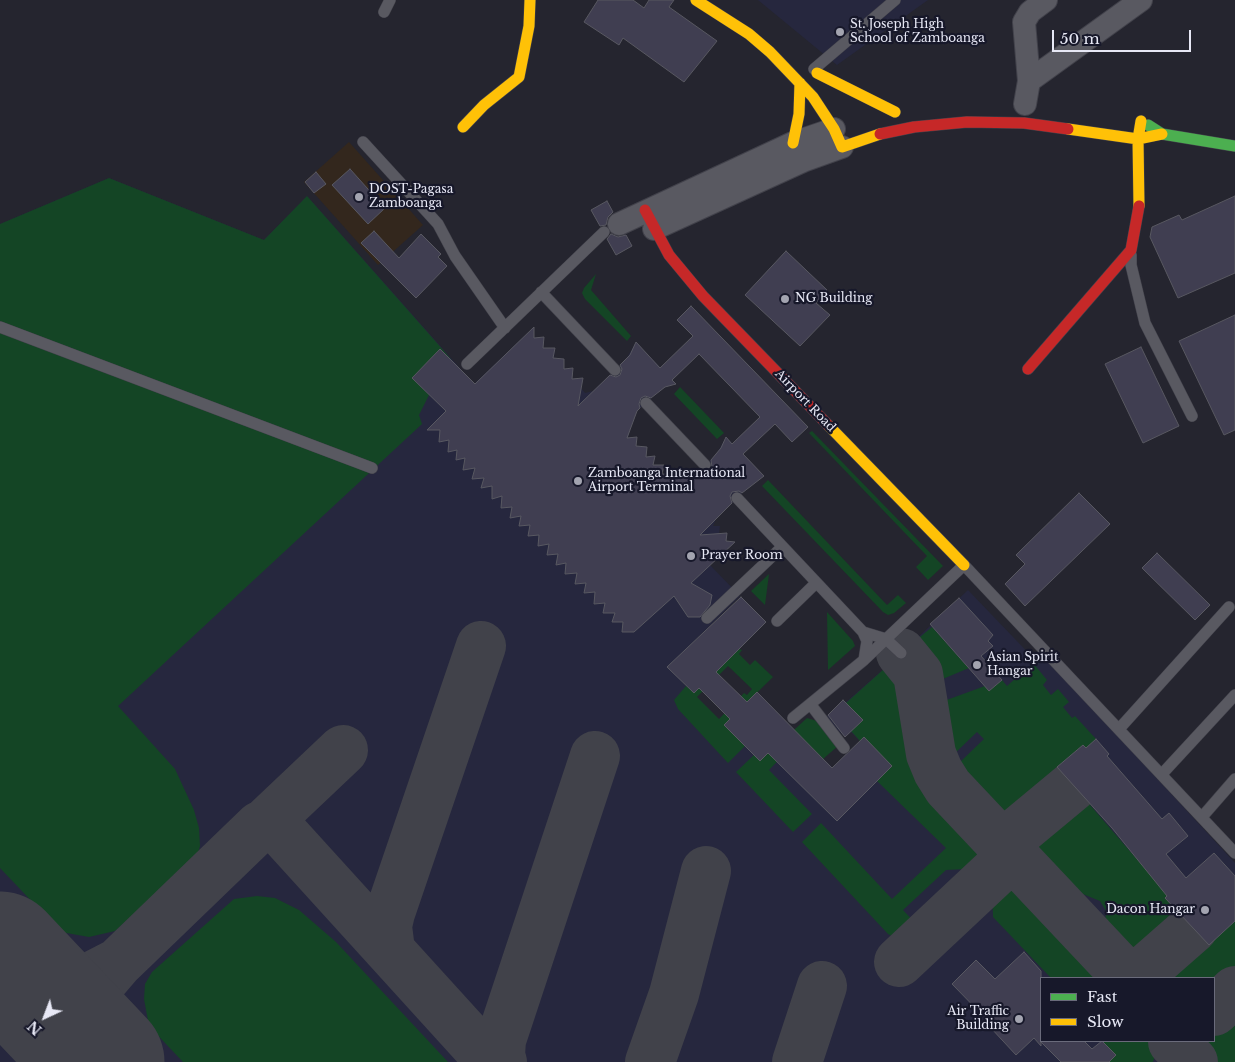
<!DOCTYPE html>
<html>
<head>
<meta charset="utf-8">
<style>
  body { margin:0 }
  #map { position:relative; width:1235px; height:1062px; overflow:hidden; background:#25252f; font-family:"Libre Baskerville",serif }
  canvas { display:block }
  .legend { position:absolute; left:1040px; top:977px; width:175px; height:65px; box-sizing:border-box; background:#17182a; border:1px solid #6a6b7b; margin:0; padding:6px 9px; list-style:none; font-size:15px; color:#e7e8f5 }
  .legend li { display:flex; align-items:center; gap:10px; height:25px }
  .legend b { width:25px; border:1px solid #6a6b7b }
  .north { position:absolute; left:20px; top:992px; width:50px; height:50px; -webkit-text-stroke:4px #17182a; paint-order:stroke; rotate:223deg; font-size:14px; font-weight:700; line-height:20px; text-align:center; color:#e7e8f5 }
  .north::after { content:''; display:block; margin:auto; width:18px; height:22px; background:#e7e8f5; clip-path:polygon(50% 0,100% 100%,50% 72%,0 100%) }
  .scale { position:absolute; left:1052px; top:30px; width:139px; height:22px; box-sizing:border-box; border:2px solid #e7e8f5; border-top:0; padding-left:6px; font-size:15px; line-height:18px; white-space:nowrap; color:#e7e8f5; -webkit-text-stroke:4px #17182a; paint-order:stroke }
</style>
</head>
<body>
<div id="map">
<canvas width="1235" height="1062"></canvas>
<ul class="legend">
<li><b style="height:6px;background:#4caf50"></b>Fast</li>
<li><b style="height:6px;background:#ffc107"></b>Slow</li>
</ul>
<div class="north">N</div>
<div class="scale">50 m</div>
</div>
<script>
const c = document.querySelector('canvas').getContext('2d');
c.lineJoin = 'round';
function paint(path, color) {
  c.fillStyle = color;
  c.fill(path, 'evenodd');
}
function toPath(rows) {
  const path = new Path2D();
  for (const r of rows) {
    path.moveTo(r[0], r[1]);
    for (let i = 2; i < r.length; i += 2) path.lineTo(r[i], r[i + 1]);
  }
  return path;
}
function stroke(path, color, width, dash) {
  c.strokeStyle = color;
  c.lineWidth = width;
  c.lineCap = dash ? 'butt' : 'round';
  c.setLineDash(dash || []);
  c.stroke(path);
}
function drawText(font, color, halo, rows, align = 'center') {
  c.font = font + ' "Libre Baskerville",serif';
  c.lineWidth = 4.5;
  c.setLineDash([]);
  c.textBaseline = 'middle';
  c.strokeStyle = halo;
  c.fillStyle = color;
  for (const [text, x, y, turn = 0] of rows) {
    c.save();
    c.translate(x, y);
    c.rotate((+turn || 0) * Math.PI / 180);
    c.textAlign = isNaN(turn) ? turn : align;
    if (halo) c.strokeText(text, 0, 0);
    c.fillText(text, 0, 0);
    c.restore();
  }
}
paint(toPath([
  [349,142,423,225,378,265,304,182]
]), '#33271d');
paint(toPath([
  [758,0,928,0,837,65],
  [109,178,264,240,307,196,474,384,534,327,534,338,544,337,543,348,555,348,554,358,564,359,564,369,573,368,572,379,583,378,581,388,585,393,593,391,625,361,636,342,676,384,665,387,652,397,624,423,621,430,630,430,628,438,637,437,636,446,647,447,646,457,655,456,653,465,664,465,662,474,687,482,716,455,726,437,764,476,748,487,716,519,713,526,720,526,719,534,727,533,726,541,710,565,740,596,668,667,768,770,801,737,833,768,860,741,851,732,845,737,825,718,843,700,846,702,894,660,968,590,1038,663,1046,658,1235,863,1235,1062,0,1062,0,224],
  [1041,978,1214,978,1214,1041,1041,1041]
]), '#26273e');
paint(toPath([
  [109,178,264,240,307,196,452,360,440,349,412,378,429,395,419,415,422,424,118,706,175,769,194,810,199,828,200,846,197,857,115,931,89,937,61,932,0,868,0,224],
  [596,274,591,290,631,336,627,341,585,299,582,293,584,288],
  [680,387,724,433,717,439,674,394],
  [812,431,943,566,928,580,916,567,927,556,809,433],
  [768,480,887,605,898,595,906,603,894,613,888,615,883,612,762,486],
  [769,574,765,605,751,591],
  [827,612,853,641,855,646,828,670],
  [932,627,963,662,969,668,938,681,928,680,926,669,908,647],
  [739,649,742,650,739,654,750,665,755,660,773,677,724,725,745,746,728,763,678,709,674,700,686,686,694,693],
  [728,666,752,689,747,695,744,693,719,719,697,697],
  [894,660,910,677,921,760,930,780,944,799,987,845,991,854,989,864,975,879,966,869,946,870,903,910,921,929,908,940,899,940,888,934,802,842,821,823,892,899,946,848,877,781,892,766,864,738,860,741,851,731,863,720,846,703],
  [1033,663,1047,680,1043,685,1051,695,1058,689,1069,702,1063,707,1072,718,1075,716,1096,739,1086,748,1083,745,1057,767,1070,782,1027,818,1011,822,991,815,957,779,956,771,959,763,984,739,977,732,952,756,942,757,937,744,933,716,935,709,941,702,985,686,989,691,1002,680,1007,686],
  [807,718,817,721,838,746,823,759,801,737,769,770,812,814,793,832,736,772,754,755,760,761],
  [1077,790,1154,879,1178,886,1165,898,1187,922,1143,961,1131,961,1109,938,1105,926,1106,911,1100,901,1053,882,1026,853,1026,836,1034,826],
  [1006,875,1021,880,1114,978,1051,978,993,917,992,886],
  [257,896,275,898,299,910,336,942,448,1062,183,1062,149,1026,144,999,145,984,152,972,234,899],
  [1235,921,1235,969,1233,971,1235,981,1214,1002,1214,978,1152,978,1154,974,1198,935,1209,945],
  [1235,1000,1235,1062,1203,1062,1185,1041,1214,1041,1214,1021],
  [1102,1041,1159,1041,1153,1062,1109,1062,1116,1055]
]), '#144525');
stroke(toPath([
  [901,653,918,674,931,754,938,771,948,787,1128,978],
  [267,822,343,750],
  [1002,845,1073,786],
  [390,950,387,926,390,913,481,646],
  [899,962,1012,856],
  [9,963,32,977,57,985,72,985,83,981,118,963],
  [1136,978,1193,928],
  [1214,1011,1235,991],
  [1173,1042,1193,1062],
  [99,1059,93,1040,91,1014,100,984,118,963,260,826,272,821,491,1062],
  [502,1062,500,1055,501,1040,507,1022,595,756],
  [650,1062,674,994,706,871],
  [797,1062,822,986]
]), '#41424a', 50);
stroke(toPath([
  [0,954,102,1062]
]), '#41424a', 125);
const building = toPath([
  [598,0,633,0,644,8,649,0,674,0,669,7,717,41,684,82,623,38,619,45,584,22,598,0],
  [350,169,385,208,368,224,332,185,350,169],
  [316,172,326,184,314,193,305,182,316,172],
  [1235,196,1235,273,1178,298,1150,237,1152,227,1179,215,1182,220,1235,196],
  [607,201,613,212,608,217,606,225,600,226,591,210,607,201],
  [374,231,399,258,421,234,441,254,438,257,447,266,416,298,361,243,374,231],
  [611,234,618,237,626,235,632,246,616,255,607,239,611,234],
  [786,251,827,290,816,303,830,315,800,346,745,295,786,251],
  [691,306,808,427,792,442,775,424,743,454,764,476,742,493,739,491,732,492,730,496,732,503,700,535,727,533,726,541,735,542,691,583,712,595,710,605,700,617,688,617,674,596,634,632,622,632,623,622,612,622,615,613,603,613,605,603,594,604,595,592,584,593,586,583,575,584,577,573,565,574,566,563,556,565,558,554,547,555,549,544,538,546,539,535,528,536,530,525,519,526,521,516,510,518,512,507,501,508,502,496,492,499,492,486,481,488,484,478,472,479,475,468,463,470,465,458,456,460,457,450,448,452,449,440,439,442,440,430,427,430,446,411,412,378,440,349,475,384,534,327,534,338,544,337,543,348,555,348,553,358,564,359,564,369,573,368,572,379,583,378,578,406,610,375,616,377,620,375,622,369,620,365,630,355,636,342,660,368,693,336,677,320,691,306],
  [699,354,760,417,732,444,726,437,721,448,711,460,712,467,710,471,703,472,700,470,693,476,662,474,664,465,653,465,655,456,646,457,647,447,636,446,637,437,627,438,637,411,640,408,639,404,641,398,645,396,651,398,665,387,676,384,672,380,699,354],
  [1235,315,1235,430,1224,435,1179,341,1235,315],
  [1141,347,1179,426,1143,443,1105,364,1141,347],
  [1079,493,1110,524,1025,606,1005,584,1025,564,1016,555,1079,493],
  [1157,553,1210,605,1195,620,1142,568,1157,553],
  [741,597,766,622,716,672,747,702,757,692,832,768,864,737,892,766,837,821,768,753,760,761,724,725,730,719,699,688,694,693,667,667,741,597],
  [959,598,993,635,988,641,993,646,981,656,1002,680,989,691,930,624,959,598],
  [843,700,863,720,845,737,828,715,843,700],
  [1096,739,1109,754,1107,756,1162,819,1169,813,1188,836,1166,854,1186,878,1214,853,1235,876,1235,921,1209,945,1165,898,1167,896,1112,828,1057,767,1083,745,1086,748,1096,739],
  [1024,952,1041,971,1041,1041,1084,1041,1092,1049,1102,1041,1116,1055,1109,1062,1061,1062,1041,1042,1041,1046,1034,1038,1016,1055,990,1027,992,1025,952,984,976,960,995,979,1024,952]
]);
paint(building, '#403e51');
stroke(building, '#585861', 1);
const lane = toPath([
  [384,12,390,0],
  [814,69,895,0],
  [363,142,438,224,455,256,505,328],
  [1131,255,1131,265,1145,323,1192,416],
  [541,292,615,370],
  [0,327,372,468],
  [467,364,604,232],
  [646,403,705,465],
  [737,498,863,632,867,641,864,660],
  [707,618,782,547],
  [777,621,816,583],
  [863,632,886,639,901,653],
  [811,705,844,748],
  [793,718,864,660,964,565,1235,853],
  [1119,729,1229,607],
  [1162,774,1235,695],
  [1202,817,1235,779]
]);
const street = toPath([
  [1029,81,1141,0],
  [1025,104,1029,81,1024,22,1030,12,1046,0],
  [619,224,793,143,834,129],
  [654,229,803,161,842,147]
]);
const fast = toPath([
  [1148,125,1162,134,1235,146]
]);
const slow = toPath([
  [696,0,749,34,770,52,813,97,834,129,842,147,880,134],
  [817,73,895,112],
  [463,127,484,105,519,77,529,26,530,0],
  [1068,129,1138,139,1162,134],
  [793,143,799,114,800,83],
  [1139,206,1138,139,1141,121],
  [829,426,964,565]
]);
const jam = toPath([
  [880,134,914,127,967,122,1024,123,1068,129],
  [645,210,669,255,703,296,829,426],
  [1028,369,1131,250,1139,206]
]);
stroke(lane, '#42424b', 12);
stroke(street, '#42424b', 24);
stroke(fast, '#42424b', 12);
stroke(slow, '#42424b', 12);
stroke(jam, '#42424b', 12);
stroke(lane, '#595961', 11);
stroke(street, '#595961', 22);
stroke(fast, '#4caf50', 11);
stroke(slow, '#ffc107', 11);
stroke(jam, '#c62828', 11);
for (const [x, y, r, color] of [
  [840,32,5,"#a3a4b0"],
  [359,197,5,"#a3a4b0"],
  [785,299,5,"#a3a4b0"],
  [578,481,5,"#a3a4b0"],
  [691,556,5,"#a3a4b0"],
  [977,665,5,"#a3a4b0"],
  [1205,910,5,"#a3a4b0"],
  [1019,1019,5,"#a3a4b0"]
]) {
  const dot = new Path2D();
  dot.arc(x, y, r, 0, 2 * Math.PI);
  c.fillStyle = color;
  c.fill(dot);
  stroke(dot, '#17182a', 2);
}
drawText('12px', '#e7e8f5', '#17182a', [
  ["St. Joseph High",850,25],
  ["School of Zamboanga",850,39],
  ["DOST-Pagasa",369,190],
  ["Zamboanga",369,204],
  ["NG Building",795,299],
  ["Zamboanga International",588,474],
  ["Airport Terminal",588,488],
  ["Prayer Room",701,556],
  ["Asian Spirit",987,658],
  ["Hangar",987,672],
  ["Dacon Hangar",1195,910,"right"],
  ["Air Traffic",1009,1012,"right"],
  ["Building",1009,1026,"right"]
], 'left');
drawText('12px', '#e7e8f5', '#17182a', [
  ["Airport Road",805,401,46]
]);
</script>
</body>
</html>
